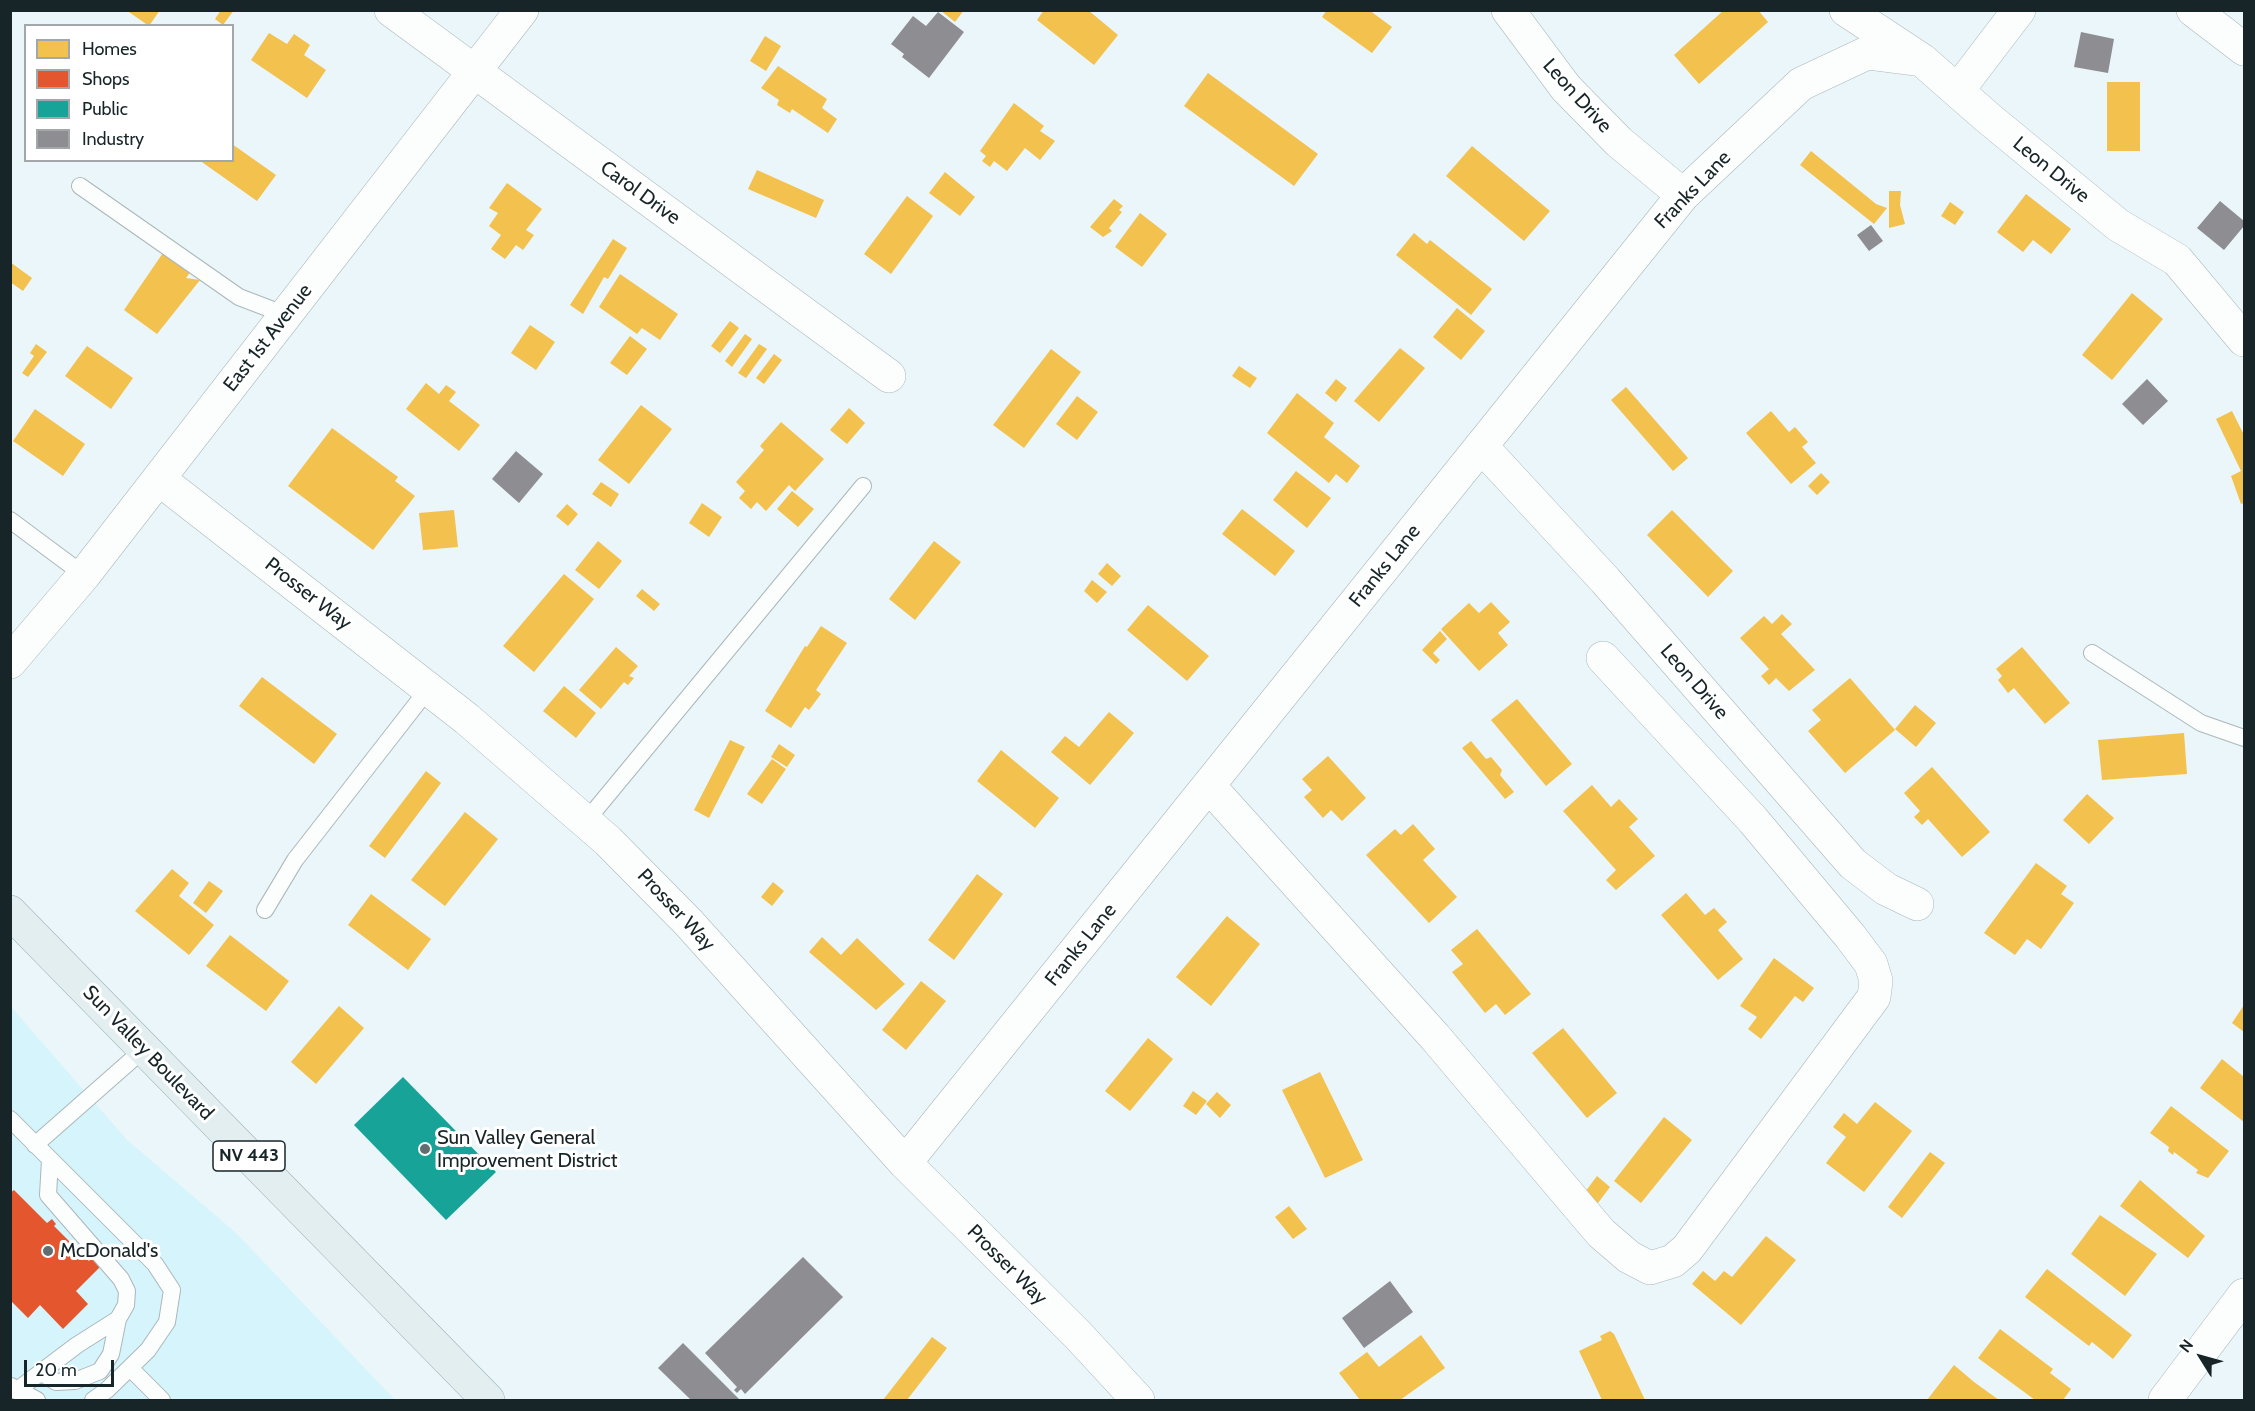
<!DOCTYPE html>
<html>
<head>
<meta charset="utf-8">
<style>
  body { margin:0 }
  #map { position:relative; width:2255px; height:1411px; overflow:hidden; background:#eaf6f9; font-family:Cabin,sans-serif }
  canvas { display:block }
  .frame { position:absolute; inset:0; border:12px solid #172528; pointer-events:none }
  .legend { position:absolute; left:24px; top:24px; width:210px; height:138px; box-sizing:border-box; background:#fff; border:2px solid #a2a8a9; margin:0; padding:8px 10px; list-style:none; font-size:18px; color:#172528 }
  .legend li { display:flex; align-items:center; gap:12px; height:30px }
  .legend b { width:30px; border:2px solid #a2a8a9 }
  .north { position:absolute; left:2171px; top:1327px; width:60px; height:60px; -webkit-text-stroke:4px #fff; paint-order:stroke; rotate:307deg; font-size:16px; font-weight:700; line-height:24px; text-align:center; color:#172528 }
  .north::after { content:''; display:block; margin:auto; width:21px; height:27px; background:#172528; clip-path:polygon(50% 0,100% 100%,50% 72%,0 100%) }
  .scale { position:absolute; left:24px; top:1360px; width:90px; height:27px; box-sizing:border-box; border:3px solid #172528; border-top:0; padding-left:8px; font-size:18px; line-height:21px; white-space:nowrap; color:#172528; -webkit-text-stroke:4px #fff; paint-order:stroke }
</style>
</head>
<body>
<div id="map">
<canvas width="2255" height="1411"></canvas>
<div class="frame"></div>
<ul class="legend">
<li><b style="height:16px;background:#f2c14e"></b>Homes</li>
<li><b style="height:16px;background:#e4572e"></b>Shops</li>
<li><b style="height:16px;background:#17a398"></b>Public</li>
<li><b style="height:16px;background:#8d8d92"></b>Industry</li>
</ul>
<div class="north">N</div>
<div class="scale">20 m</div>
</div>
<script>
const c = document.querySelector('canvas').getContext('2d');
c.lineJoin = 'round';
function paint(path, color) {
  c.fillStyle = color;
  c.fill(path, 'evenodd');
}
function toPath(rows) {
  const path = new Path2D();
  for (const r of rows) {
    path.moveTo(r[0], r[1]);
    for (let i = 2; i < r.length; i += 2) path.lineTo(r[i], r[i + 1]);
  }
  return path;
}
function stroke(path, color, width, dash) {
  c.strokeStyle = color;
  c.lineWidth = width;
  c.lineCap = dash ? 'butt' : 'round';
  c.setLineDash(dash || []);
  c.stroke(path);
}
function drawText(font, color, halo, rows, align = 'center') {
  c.font = font + ' Cabin,sans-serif';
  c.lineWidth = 6;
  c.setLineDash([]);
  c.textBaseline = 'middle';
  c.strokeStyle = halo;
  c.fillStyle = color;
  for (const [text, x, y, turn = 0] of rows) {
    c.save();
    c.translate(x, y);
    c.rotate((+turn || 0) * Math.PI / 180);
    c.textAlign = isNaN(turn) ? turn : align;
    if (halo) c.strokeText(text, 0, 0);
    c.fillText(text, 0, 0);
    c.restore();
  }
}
paint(toPath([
  [10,1006,127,1140,235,1232,395,1400,11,1400]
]), '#d5f4fb');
paint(toPath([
  [126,10,160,10,149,26],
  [221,10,234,10,223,25,215,19],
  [940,10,964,10,955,22],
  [1044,10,1088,10,1118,35,1094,65,1037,20],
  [1327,10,1369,10,1392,27,1372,53,1322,17],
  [1724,10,1758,10,1768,22,1699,84,1674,55],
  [269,33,287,44,294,34,310,45,304,55,326,70,307,98,251,60],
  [765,36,781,46,766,71,750,61],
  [778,66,827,99,822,108,837,119,828,133,792,109,790,113,777,105,779,100,761,88],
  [1208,73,1318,154,1294,186,1184,106],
  [2107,82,2140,82,2140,151,2107,151],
  [1014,103,1044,126,1040,131,1055,141,1040,160,1025,148,1007,171,994,161,990,167,982,161,986,156,980,151],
  [232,144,276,175,257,201,199,160,232,160],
  [1472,146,1550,211,1524,241,1446,176],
  [1811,151,1876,204,1887,208,1874,224,1800,165],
  [757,170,824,200,816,218,748,189],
  [945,172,975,197,960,216,929,193],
  [507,183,542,209,526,230,534,235,523,250,516,245,505,259,491,249,501,235,489,226,498,213,489,208],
  [1889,191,1901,191,1900,205,1905,224,1889,228],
  [2026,194,2071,229,2051,254,2033,240,2023,252,1997,232],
  [907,196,933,216,891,274,864,254],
  [1114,199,1123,206,1119,210,1122,212,1109,228,1112,231,1103,237,1090,227],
  [1950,202,1964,212,1955,225,1941,216],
  [1140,213,1167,234,1142,267,1115,247],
  [1414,233,1427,244,1430,240,1492,289,1471,315,1396,255],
  [613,239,627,248,608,279,604,277,583,314,570,305],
  [167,247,194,267,186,278,200,280,157,334,124,310],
  [10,262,32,278,23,291,10,282],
  [620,274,678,314,660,340,642,328,637,334,599,307],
  [2132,293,2163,319,2112,380,2082,355],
  [1457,308,1485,331,1461,360,1433,337],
  [730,321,739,328,720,353,711,346],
  [530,325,555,342,536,370,511,353],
  [745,334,752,339,732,367,725,361],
  [630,336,647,349,627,375,610,363],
  [36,344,47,352,28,377,22,373,34,356,30,353],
  [759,344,767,349,746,378,738,373],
  [87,346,133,378,111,409,65,376],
  [1400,348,1425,368,1379,422,1354,401],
  [1051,349,1081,372,1024,448,993,425],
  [774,354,782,360,764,384,756,378],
  [1239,366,1257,378,1250,388,1232,376],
  [1336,379,1347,388,1336,402,1325,393],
  [426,383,439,394,446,385,456,392,449,401,480,425,459,451,406,409],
  [1626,387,1688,458,1673,471,1611,400],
  [1297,393,1334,423,1324,437,1360,466,1347,483,1336,474,1329,483,1267,433],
  [1077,396,1098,412,1077,440,1056,424],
  [641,405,672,429,629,484,598,460],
  [849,408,865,423,847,444,830,430],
  [35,409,85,444,63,476,13,441],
  [1771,411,1789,432,1795,427,1808,442,1802,447,1816,463,1791,484,1746,433],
  [2232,411,2244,435,2244,503,2241,504,2231,476,2241,471,2216,419],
  [781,422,824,459,795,491,789,485,766,511,757,502,751,509,739,498,745,491,736,482,764,450,760,446],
  [332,428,398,477,395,481,415,496,373,550,288,486],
  [1296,471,1331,498,1307,528,1273,500],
  [1821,473,1830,482,1817,495,1808,486],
  [601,482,619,494,611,507,592,494],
  [792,491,814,509,798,527,777,509],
  [702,503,722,517,709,537,689,523],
  [567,504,578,514,568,526,556,516],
  [1242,509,1295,551,1275,576,1222,534],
  [454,510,458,547,423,550,419,513],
  [1672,510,1733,571,1708,597,1647,535],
  [598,541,622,561,599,589,575,570],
  [934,541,961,562,915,620,889,599],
  [1107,563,1121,576,1112,586,1098,574],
  [564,574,594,599,534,672,503,646],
  [1092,580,1107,592,1097,603,1084,591],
  [642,589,660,604,654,611,636,596],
  [1491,602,1510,622,1498,633,1508,645,1479,671,1441,629,1469,603,1479,613],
  [1148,605,1209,656,1187,681,1127,630],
  [1782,614,1792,624,1781,634,1815,670,1789,691,1776,678,1769,685,1761,676,1769,669,1740,638,1764,616,1772,624],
  [821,626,847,643,816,690,821,694,809,710,805,707,791,728,765,711,805,646,807,647],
  [1440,631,1447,639,1433,653,1440,660,1436,664,1422,650],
  [616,647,638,666,629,676,634,678,628,685,624,682,601,709,579,690],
  [2022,647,2070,703,2045,724,2014,688,2008,693,1998,680,2002,676,1996,669],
  [262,677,337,734,314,764,239,706],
  [1850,678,1895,730,1845,773,1808,731,1821,720,1812,710],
  [564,686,596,713,576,738,543,711],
  [1517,699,1572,764,1546,786,1491,720],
  [1915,705,1936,723,1916,747,1895,729],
  [1109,712,1134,733,1090,785,1051,752,1065,736,1079,747],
  [2184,733,2187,774,2102,780,2098,740],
  [730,740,745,747,709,818,694,810],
  [1471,741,1486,759,1491,757,1502,770,1500,775,1514,792,1505,799,1462,748],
  [779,744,795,755,787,767,771,757],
  [1001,750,1059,798,1035,828,977,781],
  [1328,756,1366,798,1342,821,1331,810,1323,818,1304,797,1312,790,1302,779],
  [772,759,786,769,762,804,747,794],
  [1932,767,1990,832,1962,857,1928,819,1922,825,1914,817,1920,811,1904,793],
  [426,771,441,783,385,858,369,846],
  [1592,785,1611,807,1619,799,1638,819,1629,827,1655,856,1616,890,1606,880,1616,870,1563,811],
  [2087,794,2114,818,2089,844,2063,820],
  [465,812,498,839,445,906,411,880],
  [1413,824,1435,849,1423,860,1457,897,1429,923,1366,855,1395,829,1401,835],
  [2036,863,2067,886,2061,894,2074,903,2041,949,2027,939,2015,955,1984,933],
  [172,869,189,883,179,896,214,925,189,955,135,911],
  [977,874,1003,894,954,960,928,940],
  [209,881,223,891,206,913,193,903],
  [773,882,784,891,772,906,761,897],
  [1686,893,1705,915,1714,908,1727,922,1718,930,1743,959,1718,980,1661,915],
  [371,894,431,939,408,970,348,925],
  [1227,916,1260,944,1211,1006,1176,977],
  [1477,929,1531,994,1505,1015,1496,1004,1485,1013,1452,972,1463,964,1451,950],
  [230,935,289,981,266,1011,206,966],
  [822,937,841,955,857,938,905,984,876,1010,809,952],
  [1774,958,1814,988,1803,1002,1795,996,1761,1039,1748,1029,1757,1017,1740,1006],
  [921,981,946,1001,906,1050,882,1030],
  [2244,1005,2244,1032,2232,1023],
  [339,1006,364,1028,316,1084,291,1062],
  [1563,1028,1617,1093,1587,1118,1532,1053],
  [1148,1038,1173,1059,1130,1111,1105,1091],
  [2222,1059,2244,1077,2244,1122,2200,1088],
  [1320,1072,1363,1160,1325,1178,1282,1090],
  [1193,1091,1207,1101,1196,1115,1183,1106],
  [1217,1092,1231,1105,1220,1118,1206,1104],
  [1875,1102,1912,1131,1864,1192,1826,1163,1846,1137,1833,1127,1844,1113,1857,1124],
  [2171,1106,2229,1151,2208,1178,2196,1173,2198,1170,2174,1152,2173,1155,2168,1151,2169,1147,2150,1133],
  [1664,1117,1692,1140,1641,1203,1614,1181],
  [1930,1152,1945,1163,1902,1218,1888,1207],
  [1597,1176,1610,1187,1598,1203,1585,1192],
  [2140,1180,2205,1236,2188,1258,2120,1206],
  [1289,1206,1307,1229,1293,1239,1275,1217],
  [2100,1215,2157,1254,2125,1296,2071,1254],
  [1766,1236,1796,1260,1741,1325,1692,1284,1703,1271,1715,1281,1724,1271,1732,1277],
  [2047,1269,2132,1335,2113,1359,2092,1342,2089,1346,2025,1297],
  [2000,1329,2053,1369,2050,1373,2071,1389,2063,1400,2035,1400,1978,1358],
  [1610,1331,1614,1334,1645,1400,1602,1400,1579,1351,1602,1340,1600,1336],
  [1421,1335,1445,1368,1400,1400,1360,1400,1339,1373,1367,1352,1379,1367],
  [932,1337,947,1348,907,1400,883,1400],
  [1954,1365,1974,1382,1999,1400,1927,1400]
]), '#f2c14e');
paint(toPath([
  [14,1190,47,1223,52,1219,56,1224,54,1226,89,1261,94,1256,102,1265,76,1291,88,1304,63,1329,40,1305,28,1318,10,1300,10,1193]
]), '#e4572e');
paint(toPath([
  [403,1077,496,1172,446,1220,354,1125]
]), '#17a398');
paint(toPath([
  [938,12,964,32,929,78,902,57,904,54,891,44,913,16,926,26],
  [2081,32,2114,39,2108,73,2074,67],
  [2220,201,2244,221,2244,226,2224,250,2197,228],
  [1871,225,1883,241,1869,251,1857,235],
  [2147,379,2168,401,2143,425,2122,404],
  [516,451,543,474,519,503,492,479],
  [803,1257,843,1297,745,1394,741,1389,737,1393,734,1390,737,1387,705,1353],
  [1390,1281,1413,1312,1364,1348,1342,1318],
  [683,1343,739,1399,737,1400,691,1400,658,1368]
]), '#8d8d92');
const service = toPath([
  [80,186,239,297,286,315],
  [10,520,84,575],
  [2092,653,2201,723,2244,738],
  [586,821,863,486],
  [265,910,295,860,429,688],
  [10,1119,155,1264,172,1290,167,1322,148,1350,107,1390,93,1400],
  [35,1145,144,1049],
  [130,1368,162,1400],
  [42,1373,56,1382,75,1381,100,1371,111,1354,118,1319],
  [11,1386,37,1400],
  [16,1391,77,1345,118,1319,126,1305,127,1291,121,1279,48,1195,50,1160]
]);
const minor = toPath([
  [391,10,889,376],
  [1508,10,1566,88,1619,142,1683,195],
  [1846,10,1922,60,1987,117,2118,225,2177,260,2244,340],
  [2193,10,2244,49],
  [1958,90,2019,10],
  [1481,446,1605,580,1853,864,1886,889,1917,904],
  [159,479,467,719,608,841,688,922,905,1163,1077,1334,1138,1400],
  [10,662,84,575,522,10],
  [1209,786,1435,1037,1601,1233,1629,1257,1650,1268,1673,1261,1687,1249,1874,997,1876,981,1871,964,1850,936,1753,820,1603,658],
  [905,1163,1683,195,1801,84,1867,53,1922,60],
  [2165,1400,2244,1295]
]);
const primary = toPath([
  [10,912,488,1400]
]);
stroke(service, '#abb7b9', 18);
stroke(minor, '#abb7b9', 34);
stroke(primary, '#9cb3b8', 34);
stroke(service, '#fcfefe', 16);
stroke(minor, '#fcfefe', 33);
stroke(primary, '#e2eef0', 33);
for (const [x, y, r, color] of [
  [425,1149,6,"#616e71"],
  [48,1251,6,"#616e71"]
]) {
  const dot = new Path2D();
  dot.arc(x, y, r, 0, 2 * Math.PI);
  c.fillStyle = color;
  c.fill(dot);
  stroke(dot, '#fff', 2);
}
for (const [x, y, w] of [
  [249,1156,72]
]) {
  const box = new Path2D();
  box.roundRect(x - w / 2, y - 15, w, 30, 4.5);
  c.fillStyle = '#fff';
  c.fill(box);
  stroke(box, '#172528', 1.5);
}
drawText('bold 18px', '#172528', null, [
  ["NV 443",249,1156]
]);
drawText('20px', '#172528', '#fff', [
  ["Leon Drive",1577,96,48],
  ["Leon Drive",2051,170,39],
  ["Franks Lane",1693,190,-46],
  ["Carol Drive",640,193,36],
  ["East 1st Avenue",268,338,-52],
  ["Franks Lane",1385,566,-51],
  ["Prosser Way",308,594,38],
  ["Leon Drive",1694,682,49],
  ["Prosser Way",676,910,47],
  ["Franks Lane",1081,945,-51],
  ["Sun Valley Boulevard",148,1053,46],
  ["Prosser Way",1007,1265,45]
]);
drawText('20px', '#172528', '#fff', [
  ["Sun Valley General",437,1138],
  ["Improvement District",437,1161],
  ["McDonald's",60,1251]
], 'left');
</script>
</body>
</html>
